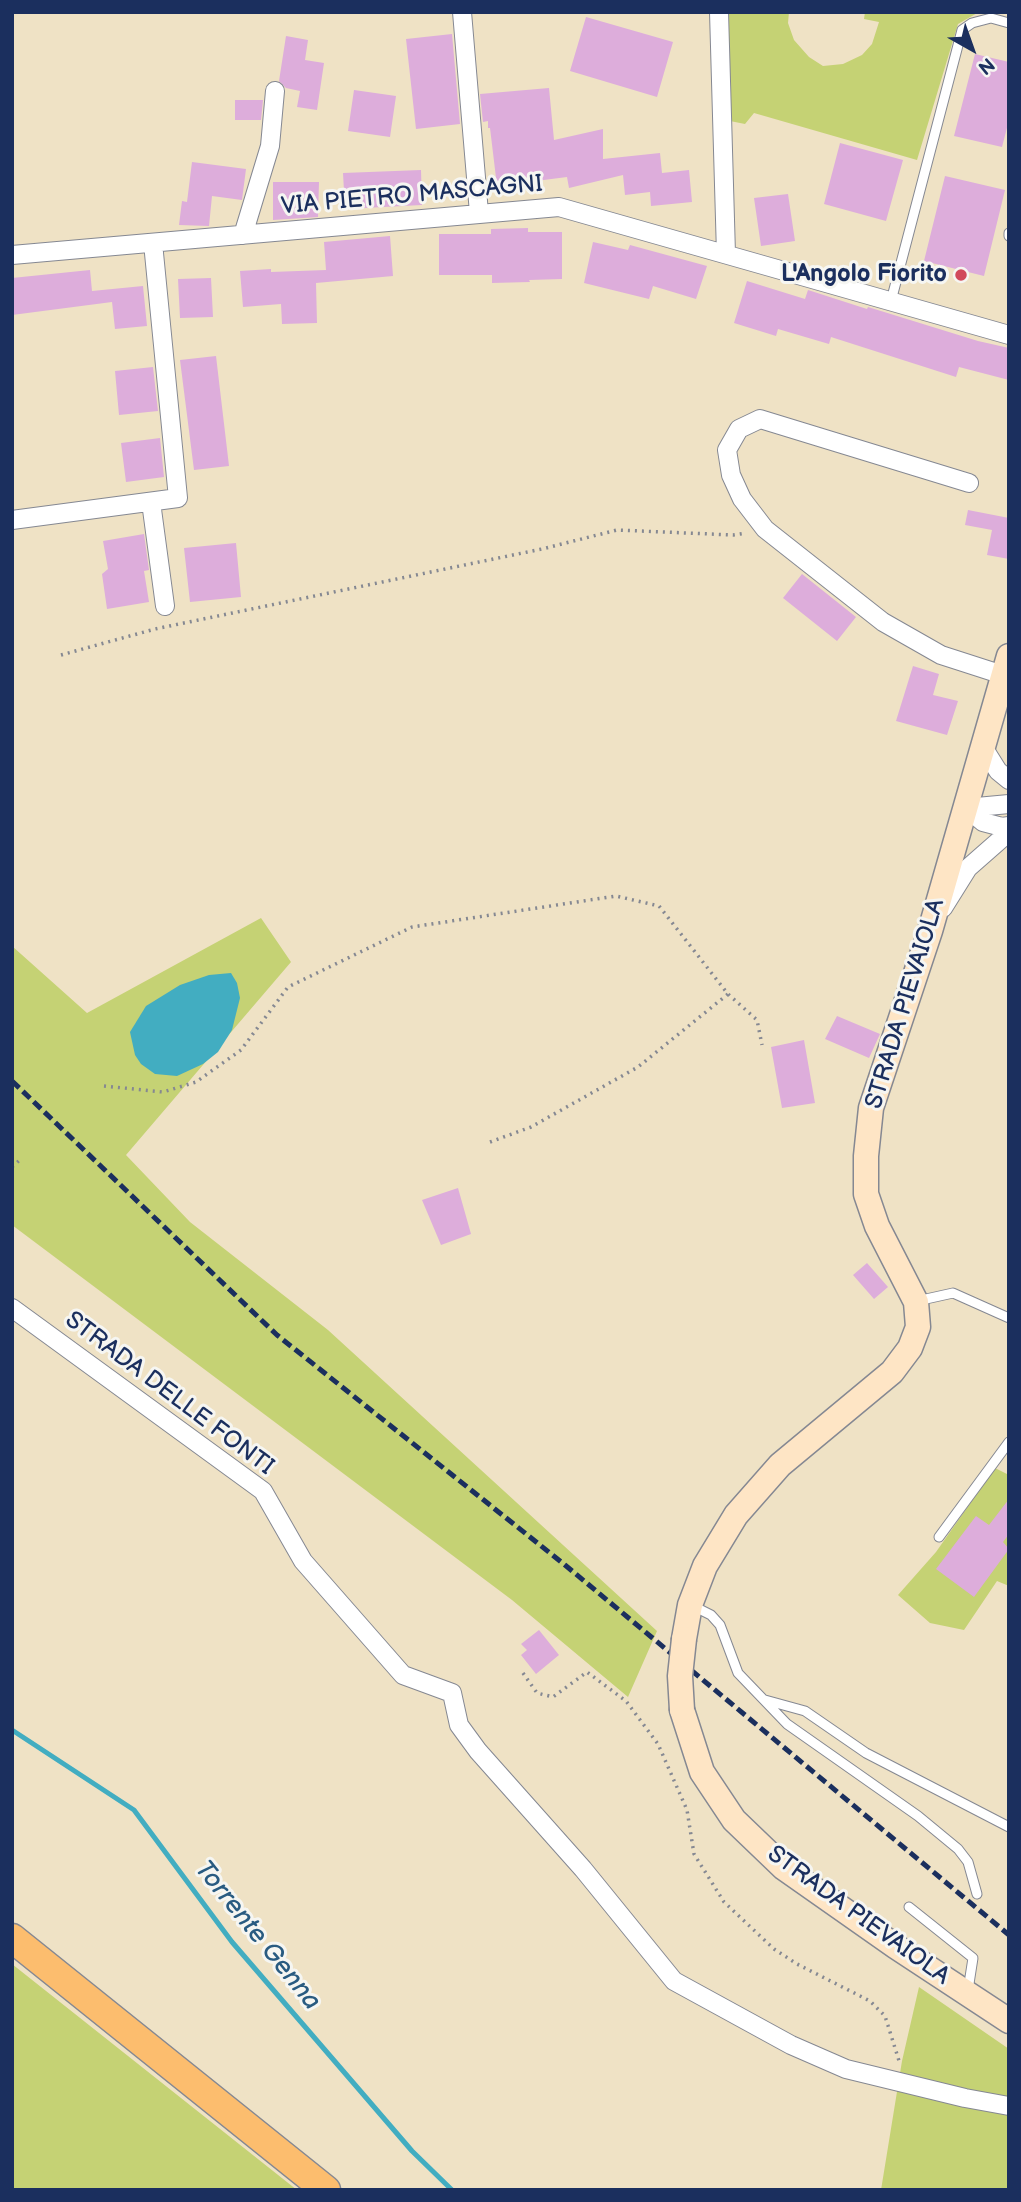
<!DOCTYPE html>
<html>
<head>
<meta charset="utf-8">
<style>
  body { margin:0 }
  #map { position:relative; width:1021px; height:2202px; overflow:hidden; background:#efe2c5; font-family:"Balsamiq Sans",sans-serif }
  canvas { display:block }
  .frame { position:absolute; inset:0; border:14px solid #1b2f5e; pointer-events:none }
  .north { position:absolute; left:937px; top:14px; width:70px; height:70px; -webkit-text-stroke:5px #f6f6f2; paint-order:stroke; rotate:140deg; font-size:19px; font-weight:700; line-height:28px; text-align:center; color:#1b2f5e }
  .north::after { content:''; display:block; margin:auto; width:24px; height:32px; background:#1b2f5e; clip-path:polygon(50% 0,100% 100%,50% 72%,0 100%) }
</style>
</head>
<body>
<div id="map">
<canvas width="1021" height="2202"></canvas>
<div class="frame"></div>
<div class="north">N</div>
</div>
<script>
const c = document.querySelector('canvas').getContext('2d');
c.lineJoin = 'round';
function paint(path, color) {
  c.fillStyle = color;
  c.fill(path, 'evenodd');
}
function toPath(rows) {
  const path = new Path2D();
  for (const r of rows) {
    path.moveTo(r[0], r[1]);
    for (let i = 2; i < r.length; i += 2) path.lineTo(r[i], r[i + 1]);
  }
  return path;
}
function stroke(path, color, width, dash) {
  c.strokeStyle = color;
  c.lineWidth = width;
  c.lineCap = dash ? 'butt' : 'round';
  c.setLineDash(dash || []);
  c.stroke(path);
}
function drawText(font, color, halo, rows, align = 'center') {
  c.font = font + ' "Balsamiq Sans",sans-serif';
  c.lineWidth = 6;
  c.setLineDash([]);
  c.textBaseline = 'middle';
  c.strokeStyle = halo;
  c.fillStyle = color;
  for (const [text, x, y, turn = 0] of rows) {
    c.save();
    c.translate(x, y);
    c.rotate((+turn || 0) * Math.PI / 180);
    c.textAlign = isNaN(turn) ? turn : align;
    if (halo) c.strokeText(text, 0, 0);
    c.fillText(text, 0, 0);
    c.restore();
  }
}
paint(toPath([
  [727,12,789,12,788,23,794,40,809,57,823,66,843,64,862,55,872,44,879,22,864,19,865,12,979,12,958,24,917,160,754,113,745,124,730,121],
  [261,918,291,962,126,1155,190,1222,328,1330,657,1631,628,1697,512,1600,12,1225,12,946,87,1013],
  [995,1468,1009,1475,1009,1586,997,1581,964,1630,930,1623,898,1595,936,1552],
  [12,1964,297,2190,12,2190],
  [919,1987,1009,2049,1009,2190,881,2190,902,2061]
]), '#c5d274');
paint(toPath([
  [231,973,237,983,240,998,232,1030,218,1052,203,1064,177,1076,155,1074,141,1064,135,1055,130,1032,146,1006,180,985,209,975]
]), '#42adc1');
stroke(toPath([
  [12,1730,134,1810,232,1942,412,2151,452,2190]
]), '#42adc1', 5);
paint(toPath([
  [586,17,673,42,657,97,570,71],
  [452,34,460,124,416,129,406,39],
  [286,36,308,40,305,60,324,63,317,110,297,107,300,91,286,88,279,81],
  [975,54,1009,62,1009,120,1002,147,954,136],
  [549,88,554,140,603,129,603,159,660,153,662,173,689,170,692,202,651,206,650,192,625,195,623,175,569,188,567,177,497,186,490,128,488,128,488,121,483,122,480,94],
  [354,90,396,96,390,137,348,131],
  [235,100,263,100,261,120,235,120],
  [840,143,903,160,886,221,824,204],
  [192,162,246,169,242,200,212,196,209,226,179,225,182,201,187,202],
  [421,170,422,205,345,209,343,173],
  [945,176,1005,190,984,276,924,261],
  [273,182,319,182,318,217,273,220],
  [788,194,795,241,761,246,754,198],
  [528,228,528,232,562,232,562,279,529,280,530,282,492,283,492,275,439,275,439,234,491,234,491,229],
  [390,236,393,276,316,283,317,323,282,324,281,304,243,307,240,271,271,269,271,272,326,270,324,242],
  [593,242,628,250,630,245,707,266,696,299,653,286,649,299,584,283],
  [90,270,92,291,143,286,147,326,115,329,112,302,12,315,12,278],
  [211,278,213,317,180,318,178,279],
  [747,281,805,299,808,290,867,309,868,307,978,341,1009,348,1009,380,959,367,956,377,831,337,829,344,778,329,776,336,734,323],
  [216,356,229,466,194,470,180,360],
  [153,367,158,411,119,415,115,371],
  [160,438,164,477,126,482,121,443],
  [968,510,1009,518,1009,559,987,555,992,530,965,525],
  [144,534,149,570,144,571,149,602,107,609,102,574,108,569,103,541],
  [236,543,241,597,190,602,184,548],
  [802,574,856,617,837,641,783,598],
  [913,666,939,674,933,695,958,701,947,735,896,721],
  [837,1016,880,1034,869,1058,825,1039],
  [804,1040,815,1103,782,1108,771,1047],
  [458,1188,471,1234,441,1245,422,1200],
  [867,1263,888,1287,874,1299,853,1275],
  [1009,1499,1009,1534,1003,1542,1009,1549,974,1597,936,1569,976,1516,989,1525],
  [539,1630,559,1655,536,1674,521,1655,527,1650,521,1644]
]), '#ddaddb');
const lane = toPath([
  [1009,233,1009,236],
  [891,301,962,30,972,23,991,18,1009,23],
  [917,1301,953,1293,1009,1318],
  [939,1537,1009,1442],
  [691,1605,711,1615,720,1625,738,1673,787,1724,918,1816,958,1849,968,1862,977,1894],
  [765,1700,805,1711,866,1753,1009,1827],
  [909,1907,973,1958,968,1990]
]);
const street = toPath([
  [462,12,479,213],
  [719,12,726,254],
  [243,235,270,146,275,91],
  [12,255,559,207,1009,335],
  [969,483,760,419,739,429,727,450,731,475,742,499,765,529,883,622,941,655,1003,675],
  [151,502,165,606],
  [12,520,178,498,153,243],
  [983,747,998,771,1009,780],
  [966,808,983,822,1002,827,1009,826],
  [966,808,1009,804],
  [943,908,968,868,1009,832],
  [12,1308,263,1491,303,1561,403,1675,452,1693,459,1725,478,1751,583,1869,674,1981,791,2045,846,2069,965,2098,1009,2106]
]);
const secondary = toPath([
  [684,1639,690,1605,705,1566,736,1515,780,1465,892,1372,910,1348,918,1327,916,1302,877,1226,866,1194,866,1156,871,1108,930,931,1009,656],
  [682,1710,702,1772,734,1820,784,1868,895,1946,1009,2021]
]);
const primary = toPath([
  [12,1938,326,2190]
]);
stroke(lane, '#858892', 11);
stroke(street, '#858892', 20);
stroke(secondary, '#858892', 27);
stroke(primary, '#858892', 31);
stroke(toPath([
  [61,655,155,629,542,549,617,530,733,535,746,533],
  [104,1086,163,1092,196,1082,241,1050,288,987,412,927,616,896,659,906,728,994,757,1020,762,1045],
  [490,1142,531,1127,638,1067,728,994],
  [12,1167,22,1158],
  [523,1673,537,1693,553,1697,587,1672,626,1701,658,1744,687,1810,694,1854,724,1902,774,1949,797,1964,870,2001,885,2016,900,2064]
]), '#858892', 3.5, [2, 5]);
stroke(lane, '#fff', 9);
stroke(street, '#fff', 18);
stroke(secondary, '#fee5c5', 24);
stroke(primary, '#fcbd6e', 28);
stroke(toPath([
  [12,1081,277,1335,565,1565,1009,1935]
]), '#1b2f5e', 5, [10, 5]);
const secondaryBridge = toPath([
  [682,1710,680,1676,684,1639]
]);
stroke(secondaryBridge, '#858892', 27, []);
stroke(secondaryBridge, '#fee5c5', 24);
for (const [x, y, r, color] of [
  [961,275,7,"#d1495b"]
]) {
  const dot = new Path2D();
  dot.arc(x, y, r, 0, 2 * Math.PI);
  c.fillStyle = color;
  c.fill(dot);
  stroke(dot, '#f6f6f2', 2.5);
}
drawText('24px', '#1b2f5e', '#f6f6f2', [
  ["VIA PIETRO MASCAGNI",412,196,-5],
  ["STRADA PIEVAIOLA",906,1004,-73],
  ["STRADA DELLE FONTI",169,1394,37],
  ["STRADA PIEVAIOLA",858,1916,36]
]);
drawText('bold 24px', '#1b2f5e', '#f6f6f2', [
  ["L'Angolo Fiorito",947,275]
], 'right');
drawText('italic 26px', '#295b81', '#f6f6f2', [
  ["Torrente Genna",257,1936,51]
]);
</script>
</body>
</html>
